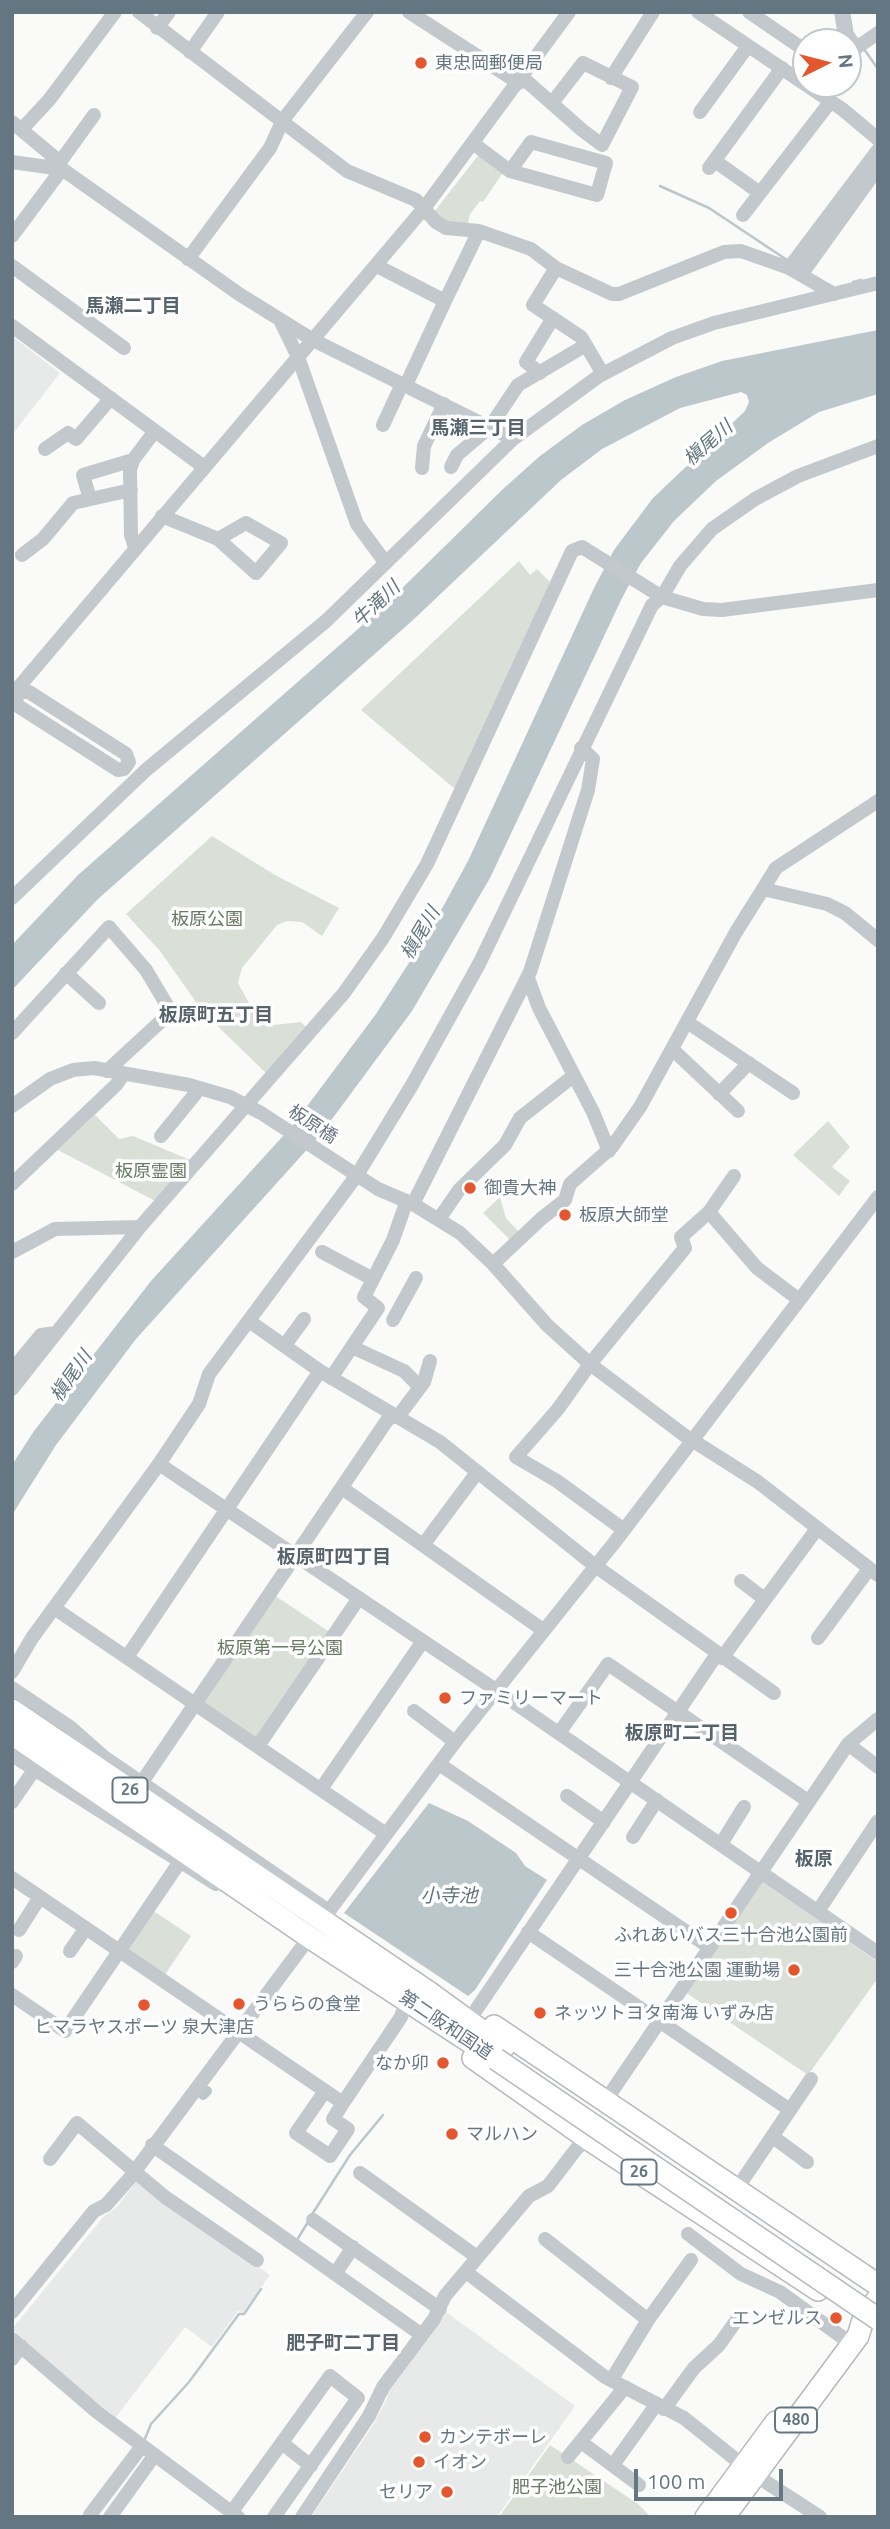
<!DOCTYPE html>
<html>
<head>
<meta charset="utf-8">
<style>
  body { margin:0 }
  #map { position:relative; width:890px; height:2529px; overflow:hidden; background:#fafaf8; font-family:Ubuntu,sans-serif }
  canvas { display:block }
  .frame { position:absolute; inset:0; border:14px solid #657683; pointer-events:none }
  .north { position:absolute; left:792px; top:28px; width:70px; height:70px; box-sizing:border-box; background:#fff; border:2px solid #c1c8cd; border-radius:50%; rotate:84deg; font-size:19px; font-weight:700; line-height:28px; text-align:center; color:#657683 }
  .north::after { content:''; display:block; margin:auto; width:24px; height:32px; background:#e4572e; clip-path:polygon(50% 0,100% 100%,50% 72%,0 100%) }
  .scale { position:absolute; left:634px; top:2469px; width:149px; height:32px; box-sizing:border-box; border:4px solid #657683; border-top:0; padding-left:9px; font-size:21px; line-height:24px; white-space:nowrap; color:#657683; -webkit-text-stroke:5px #fff; paint-order:stroke }
</style>
</head>
<body>
<div id="map">
<canvas width="890" height="2529"></canvas>
<div class="frame"></div>
<div class="north">N</div>
<div class="scale">100 m</div>
</div>
<script>
const c = document.querySelector('canvas').getContext('2d');
c.lineJoin = 'round';
function paint(path, color) {
  c.fillStyle = color;
  c.fill(path, 'evenodd');
}
function toPath(rows) {
  const path = new Path2D();
  for (const r of rows) {
    path.moveTo(r[0], r[1]);
    for (let i = 2; i < r.length; i += 2) path.lineTo(r[i], r[i + 1]);
  }
  return path;
}
function stroke(path, color, width, dash) {
  c.strokeStyle = color;
  c.lineWidth = width;
  c.lineCap = dash ? 'butt' : 'round';
  c.setLineDash(dash || []);
  c.stroke(path);
}
function drawText(font, color, halo, rows, align = 'center') {
  c.font = font + ' Ubuntu,"Noto Sans JP",sans-serif';
  c.lineWidth = 7;
  c.setLineDash([]);
  c.textBaseline = 'middle';
  c.strokeStyle = halo;
  c.fillStyle = color;
  for (const [text, x, y, turn = 0] of rows) {
    c.save();
    c.translate(x, y);
    c.rotate((+turn || 0) * Math.PI / 180);
    c.textAlign = isNaN(turn) ? turn : align;
    if (halo) c.strokeText(text, 0, 0);
    c.fillText(text, 0, 0);
    c.restore();
  }
}
paint(toPath([
  [12,336,60,373,12,435],
  [138,2179,270,2275,243,2312,238,2311,212,2347,185,2327,116,2417,79,2389,12,2329,104,2216,116,2208],
  [446,2312,575,2406,497,2517,311,2517,373,2425,388,2397,386,2395]
]), '#e8e9e9');
paint(toPath([
  [480,153,504,171,483,202,480,201,470,214,467,227,444,221,434,212],
  [519,561,530,575,537,569,550,582,455,789,361,710],
  [212,836,275,875,339,908,322,936,302,922,287,921,277,925,242,968,238,983,249,1003,271,1012,274,1025,301,1022,306,1027,266,1073,203,1012,160,951,126,914],
  [95,1115,119,1139,133,1136,195,1162,159,1203,58,1150],
  [828,1121,850,1147,832,1167,850,1181,839,1196,793,1155],
  [500,1197,506,1218,520,1233,511,1241,483,1213],
  [274,1595,331,1633,259,1738,253,1739,205,1706,204,1700],
  [761,1881,878,1962,878,1978,808,2075,685,1992],
  [152,1910,191,1936,164,1976,129,1953,128,1946],
  [550,2445,638,2504,651,2517,499,2517]
]), '#dadfd7');
paint(toPath([
  [878,330,878,394,819,412,768,443,716,481,674,521,641,563,623,596,490,878,412,1011,321,1134,136,1339,56,1445,12,1515,12,1465,34,1431,151,1281,293,1125,376,1014,432,927,468,861,594,588,614,550,653,498,745,411,749,402,747,395,741,392,680,408,602,449,561,480,413,620,98,899,12,990,12,945,78,875,383,607,503,489,540,456,582,425,625,400,676,377,722,361],
  [429,1803,468,1821,516,1853,525,1866,547,1880,475,1990,468,1996,344,1913]
]), '#bbc7cb');
stroke(toPath([
  [849,12,852,30],
  [864,49,878,69],
  [660,186,709,208,787,260],
  [853,282,861,280],
  [311,2216,350,2155,383,2115],
  [297,2240,308,2222],
  [144,2441,151,2424,189,2382,239,2314,244,2314,261,2289]
]), '#bbc7cb', 2.5);
stroke(toPath([
  [203,2095,207,2091]
]), '#bbc7cb', 10);
const highway = toPath([
  [12,1710,430,1993,504,2047],
  [12,1734,309,1937,496,2059],
  [494,2026,878,2285],
  [473,2058,588,2139,818,2290],
  [706,2517,776,2422],
  [724,2517,858,2336,863,2320,878,2298]
]);
stroke(highway, '#b4b9bd', 24);
stroke(toPath([
  [139,12,347,171,416,200,436,222,446,228,479,231,531,249,556,268,612,294,619,294,724,252,741,251,789,268,834,294],
  [409,12,519,83],
  [698,12,842,109,878,139],
  [749,12,806,51],
  [841,12,844,30,856,48],
  [157,28,169,12],
  [190,52,218,12],
  [848,59,856,48,878,33],
  [523,78,582,130,602,145,632,87,583,63,552,103],
  [611,78,653,12],
  [700,112,748,46],
  [12,122,60,162,62,169],
  [22,129,49,100,115,12],
  [474,144,510,171,597,195,606,163,531,142,510,171],
  [715,161,760,193],
  [12,162,62,169,239,294,313,340,513,439],
  [60,162,94,115],
  [709,168,782,68],
  [743,215,831,101],
  [12,236,62,169],
  [188,259,270,148,283,120,367,12],
  [12,266,124,348],
  [377,266,445,301,479,231],
  [556,268,533,305,581,337,603,374],
  [789,268,878,150],
  [801,275,878,168],
  [280,320,298,357,357,524,385,562],
  [12,326,204,467],
  [540,373,526,362,553,318],
  [406,385,445,301],
  [383,425,402,384],
  [45,449,68,433,76,439,111,398],
  [451,467,457,455,490,427,518,385,586,345],
  [422,468,424,446,444,404],
  [90,499,83,475,133,460],
  [162,516,218,539,256,573,281,543,246,523,218,539],
  [135,548,131,535,130,470,133,460,155,431],
  [22,555,43,539,73,503,131,490],
  [14,692,29,692,126,754,129,762,124,769,118,770,18,706,14,692],
  [12,695,425,207,569,12],
  [763,889,776,868,878,801],
  [12,898,146,770,326,621,513,439,599,376,672,338,714,323,878,283],
  [66,973,99,1003],
  [528,978,539,1008,593,1112,609,1151],
  [687,1022,793,1093],
  [12,1033,109,927,146,970,171,1012,107,1071],
  [672,1049,738,1111],
  [719,1094,749,1063],
  [12,1106,50,1079,73,1070,94,1068,189,1085,230,1097,261,1113,378,1189,413,1204,460,1233,493,1264,547,1325,590,1364,684,1435,758,1482,878,1575],
  [161,1136,200,1088],
  [12,1184,116,1085,124,1074],
  [413,1204,530,972,588,790,593,759,581,748],
  [709,1212,757,1268,798,1299],
  [439,1219,459,1190,505,1145,520,1118,572,1077],
  [12,1252,55,1229,140,1227],
  [322,1252,373,1279],
  [493,1264,542,1218,565,1200,570,1184,612,1147,640,1107,736,932,763,889,827,904,845,913,878,940],
  [393,1320,416,1278],
  [249,1321,320,1371,440,1442,594,1565,774,1693],
  [285,1345,304,1319],
  [352,1347,404,1371,420,1387],
  [12,1370,41,1335,56,1333],
  [331,1378,378,1308,364,1297,393,1240,406,1203],
  [12,1389,140,1227,344,993,383,938,427,864,572,551,582,547,662,597,703,609,722,610,878,590],
  [159,1464,496,1690,878,1953],
  [342,1488,543,1630],
  [624,1530,557,1481,516,1457,558,1409,590,1364,685,1248,681,1237,709,1212,734,1176],
  [423,1545,476,1474],
  [741,1581,763,1598],
  [54,1608,386,1834],
  [818,1638,869,1569],
  [127,1657,320,1371],
  [722,1658,816,1530],
  [12,1672,32,1638,159,1464,199,1404,209,1374,357,1175,412,1085,479,964,652,605,662,597,680,566,712,529,755,499,798,476,878,446],
  [12,1688,70,1727,104,1757,323,1907,321,1919],
  [414,1711,455,1742],
  [559,1733,608,1664,808,1801],
  [848,1744,878,1767],
  [258,1746,359,1598],
  [12,1755,216,1884],
  [439,1764,709,1947],
  [142,1782,388,1419,400,1414,424,1382,430,1361],
  [321,1789,423,1641],
  [567,1796,604,1822],
  [12,1802,34,1770],
  [633,1837,657,1800],
  [721,1844,744,1807],
  [12,1878,343,2103,401,2017,407,1999],
  [818,1911,878,1821],
  [19,1930,40,1897],
  [528,1932,790,2110],
  [70,1951,86,1928],
  [12,1962,16,1956],
  [12,1995,65,2031,179,1863],
  [474,2013,717,1654],
  [325,2091,296,2133,330,2156,348,2129,333,2119,343,2103],
  [606,2100,848,1744,878,1719],
  [773,2137,807,2162],
  [152,2145,422,2335],
  [50,2159,77,2123,165,2197,257,2260],
  [360,2173,477,2257],
  [736,2190,811,2079],
  [313,2220,440,2309],
  [688,2234,741,2274,780,2292,842,2337],
  [545,2239,648,2320],
  [466,2272,605,2377,684,2418,755,2475,820,2517],
  [335,2274,353,2247],
  [12,2312,94,2211,106,2205,129,2179,455,1742,614,1543,878,1197],
  [12,2339,97,2412,238,2517],
  [12,2359,21,2346],
  [612,2379,648,2320,691,2260],
  [664,2409,694,2368,719,2345,736,2321],
  [581,2442,639,2485],
  [282,2443,311,2466],
  [568,2457,625,2387],
  [613,2465,656,2405],
  [231,2513,330,2376,358,2398,274,2517],
  [90,2515,142,2446],
  [110,2517,154,2456],
  [302,2517,369,2416,383,2387,434,2319,445,2296,529,2196,548,2186,577,2148,588,2139]
]), '#c3c8cc', 14);
stroke(highway, '#fff', 21);
const highwayBridge = toPath([
  [496,2059,878,2319]
]);
stroke(highwayBridge, '#b4b9bd', 24, []);
stroke(highwayBridge, '#fff', 21);
for (const [x, y, r, color] of [
  [421,63,7,"#e4572e"],
  [470,1188,7,"#e4572e"],
  [565,1215,7,"#e4572e"],
  [445,1698,7,"#e4572e"],
  [731,1913,7,"#e4572e"],
  [794,1970,7,"#e4572e"],
  [239,2004,7,"#e4572e"],
  [144,2005,7,"#e4572e"],
  [540,2013,7,"#e4572e"],
  [443,2063,7,"#e4572e"],
  [452,2134,7,"#e4572e"],
  [836,2318,7,"#e4572e"],
  [425,2437,7,"#e4572e"],
  [419,2462,7,"#e4572e"],
  [447,2492,7,"#e4572e"]
]) {
  const dot = new Path2D();
  dot.arc(x, y, r, 0, 2 * Math.PI);
  c.fillStyle = color;
  c.fill(dot);
  stroke(dot, '#fff', 2.5);
}
for (const [x, y, w] of [
  [130,1790,35],
  [639,2172,35],
  [796,2420,42]
]) {
  const box = new Path2D();
  box.roundRect(x - w / 2, y - 12.5, w, 25, 5);
  c.fillStyle = '#fff';
  c.fill(box);
  stroke(box, '#657683', 2);
}
drawText('bold 16px', '#657683', null, [
  ["26",130,1790],
  ["26",639,2172],
  ["480",796,2420]
]);
drawText('18px', '#657683', '#fff', [
  ["東忠岡郵便局",435,63],
  ["御貴大神",484,1188],
  ["板原大師堂",579,1215],
  ["ファミリーマート",459,1698],
  ["ふれあいバス三十合池公園前",731,1935,"center"],
  ["三十合池公園 運動場",780,1970,"right"],
  ["うららの食堂",253,2004],
  ["ネッツトヨタ南海 いずみ店",554,2013],
  ["ヒマラヤスポーツ 泉大津店",144,2027,"center"],
  ["なか卯",429,2063,"right"],
  ["マルハン",466,2134],
  ["エンゼルス",822,2318,"right"],
  ["カンテボーレ",439,2437],
  ["イオン",433,2462],
  ["セリア",433,2492,"right"]
], 'left');
drawText('18px', '#687a64', '#fff', [
  ["板原公園",207,919],
  ["板原霊園",151,1171],
  ["板原第一号公園",280,1648],
  ["肥子池公園",557,2487]
]);
drawText('18px', '#657683', '#fff', [
  ["板原橋",313,1124,33],
  ["第二阪和国道",446,2025,34]
]);
drawText('bold 19px', '#57646e', '#fff', [
  ["馬瀬二丁目",133,306],
  ["馬瀬三丁目",478,428],
  ["板原町五丁目",216,1015],
  ["板原町四丁目",334,1557],
  ["板原町二丁目",682,1733],
  ["板原",814,1859],
  ["肥子町二丁目",343,2343]
]);
drawText('italic 19px', '#60757c', '#fff', [
  ["槇尾川",708,443,-41],
  ["牛滝川",376,604,-44],
  ["槇尾川",420,933,-59],
  ["槇尾川",71,1376,-55],
  ["小寺池",449,1896]
]);
</script>
</body>
</html>
